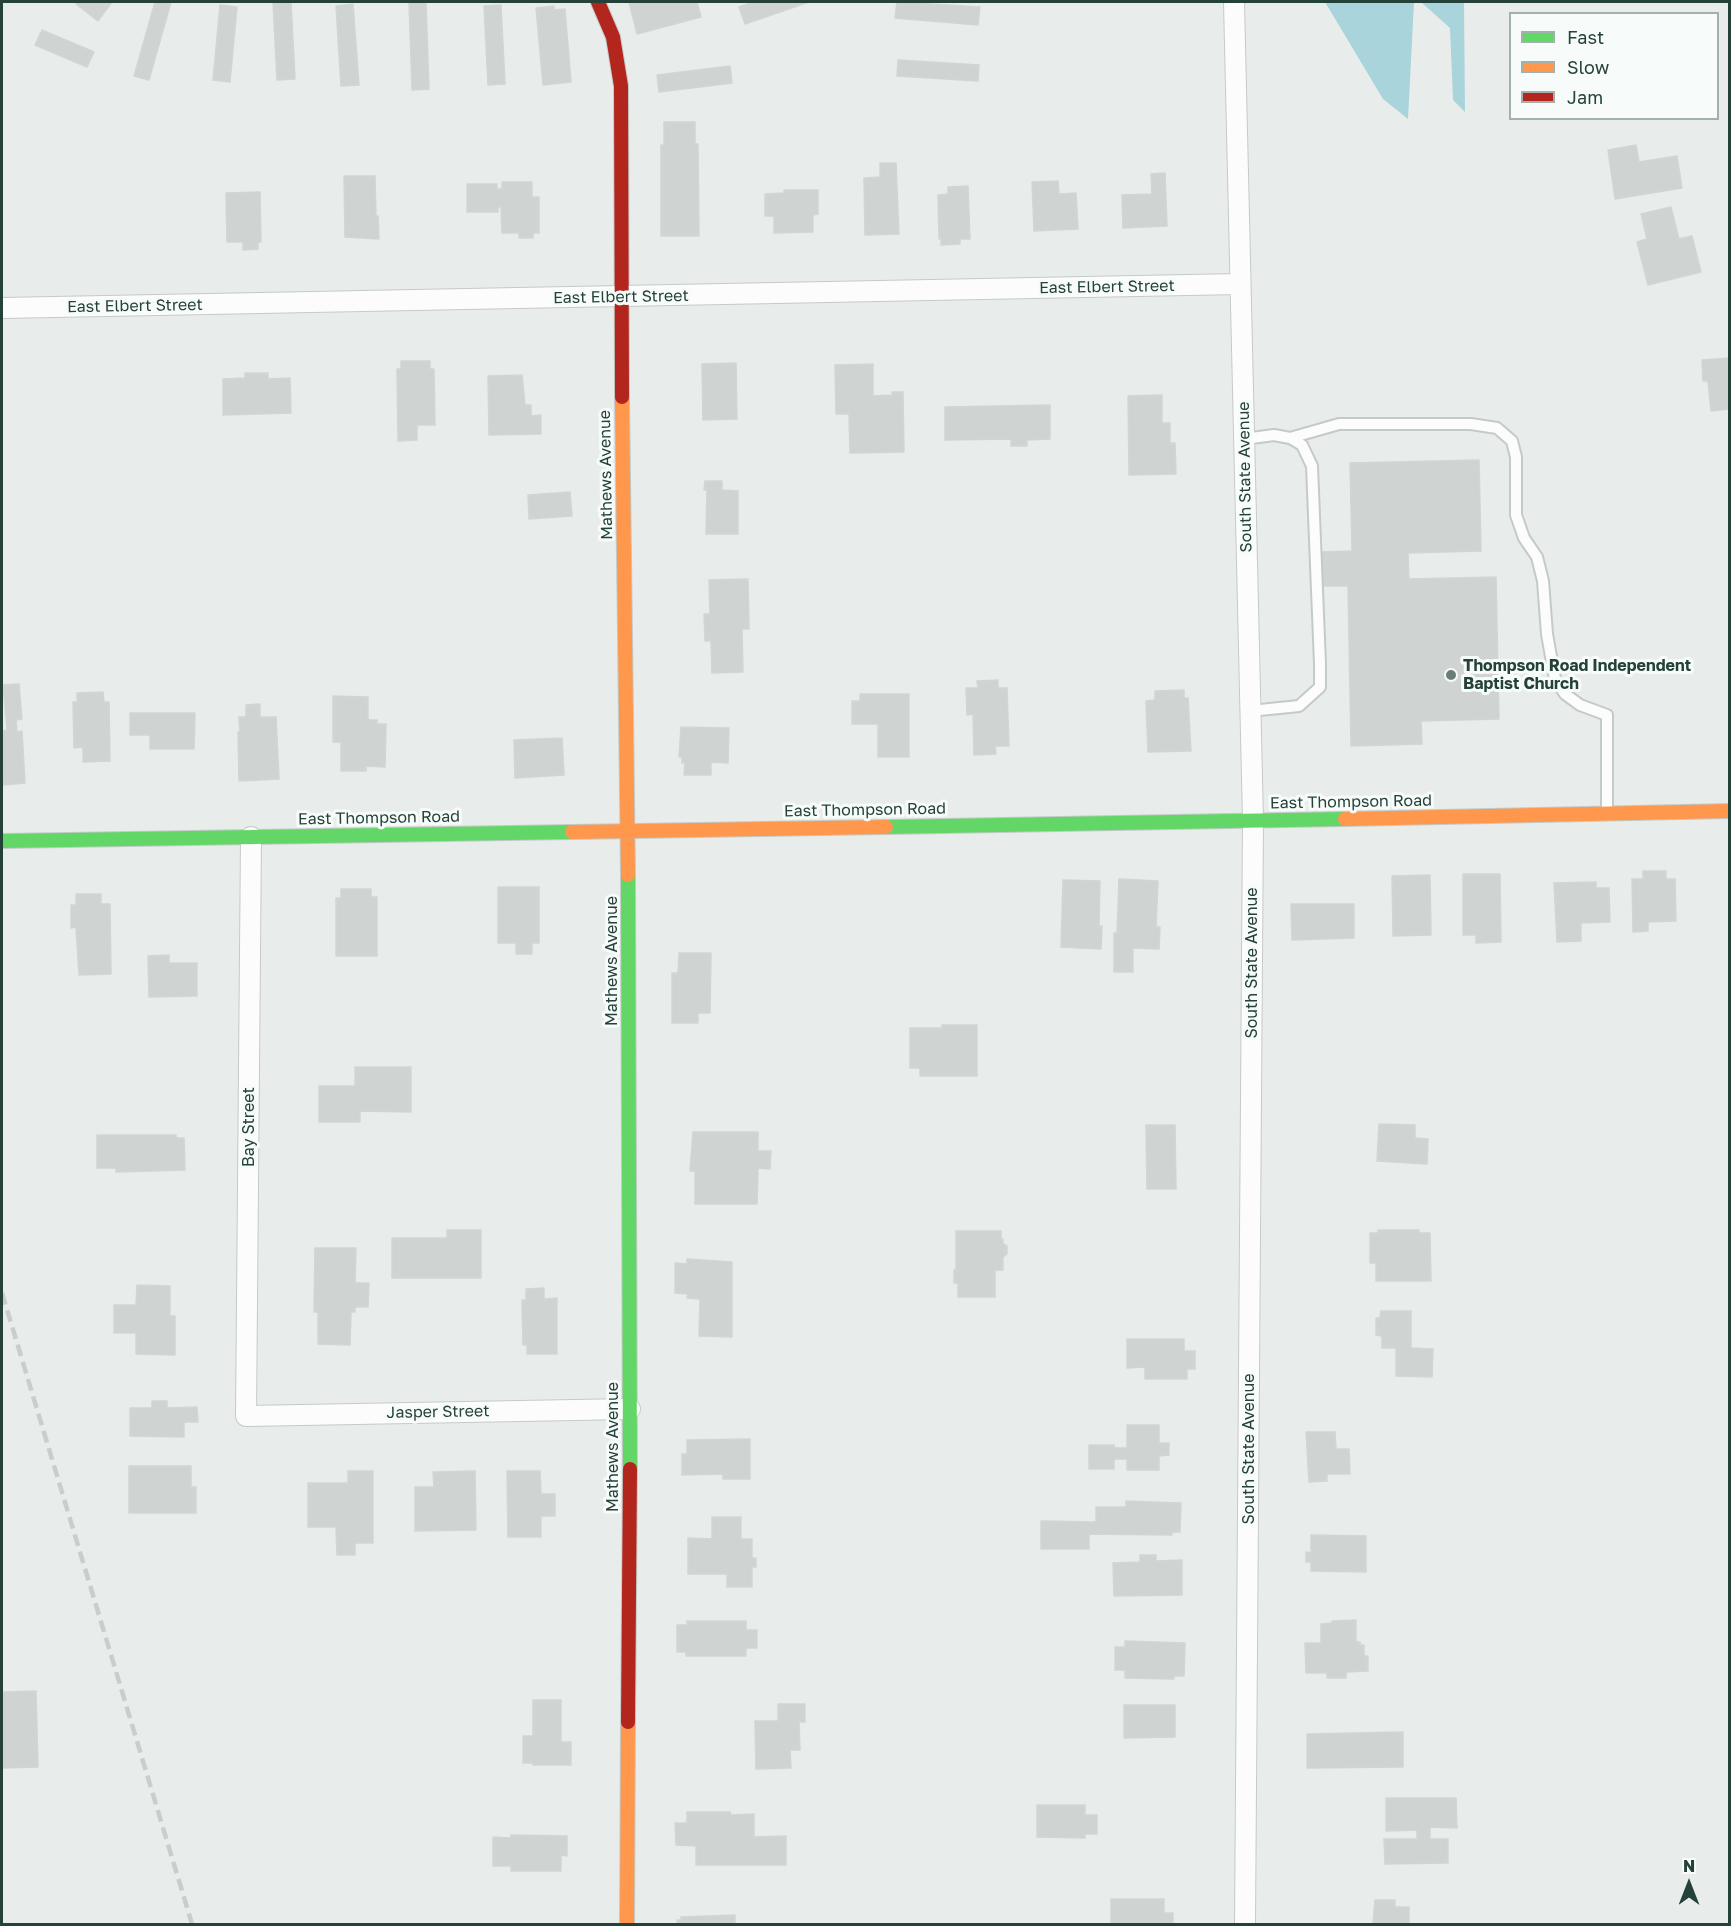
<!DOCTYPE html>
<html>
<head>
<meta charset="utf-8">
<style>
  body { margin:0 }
  #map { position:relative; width:1731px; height:1926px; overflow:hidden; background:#e8edeb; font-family:"Golos Text",sans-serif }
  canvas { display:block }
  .frame { position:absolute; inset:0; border:3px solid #24423a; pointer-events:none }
  .legend { position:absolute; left:1509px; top:12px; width:210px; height:108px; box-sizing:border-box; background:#f7fbf9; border:2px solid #a3b1ad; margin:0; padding:8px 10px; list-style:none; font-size:18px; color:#24423a }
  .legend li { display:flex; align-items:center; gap:12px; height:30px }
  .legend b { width:30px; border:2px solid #a3b1ad }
  .north { position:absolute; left:1659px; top:1854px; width:60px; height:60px; -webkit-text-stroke:4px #f7fbf9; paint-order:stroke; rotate:0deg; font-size:16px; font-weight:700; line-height:24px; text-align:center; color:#24423a }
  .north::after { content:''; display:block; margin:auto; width:21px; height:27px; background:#24423a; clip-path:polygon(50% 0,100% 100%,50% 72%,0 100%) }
</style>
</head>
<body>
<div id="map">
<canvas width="1731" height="1926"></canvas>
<div class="frame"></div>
<ul class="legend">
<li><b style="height:8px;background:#63d668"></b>Fast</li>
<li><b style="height:8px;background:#ff974d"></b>Slow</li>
<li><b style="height:8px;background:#b3261e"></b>Jam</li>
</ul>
<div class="north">N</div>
</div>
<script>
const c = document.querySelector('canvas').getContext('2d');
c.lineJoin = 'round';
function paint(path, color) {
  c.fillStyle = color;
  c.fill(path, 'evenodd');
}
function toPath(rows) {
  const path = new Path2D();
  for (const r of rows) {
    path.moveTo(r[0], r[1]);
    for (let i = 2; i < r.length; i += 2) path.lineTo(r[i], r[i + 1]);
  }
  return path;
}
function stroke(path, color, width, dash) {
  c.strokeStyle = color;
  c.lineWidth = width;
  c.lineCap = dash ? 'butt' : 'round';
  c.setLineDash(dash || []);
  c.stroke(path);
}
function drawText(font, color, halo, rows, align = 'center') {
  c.font = font + ' "Golos Text",sans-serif';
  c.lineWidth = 6;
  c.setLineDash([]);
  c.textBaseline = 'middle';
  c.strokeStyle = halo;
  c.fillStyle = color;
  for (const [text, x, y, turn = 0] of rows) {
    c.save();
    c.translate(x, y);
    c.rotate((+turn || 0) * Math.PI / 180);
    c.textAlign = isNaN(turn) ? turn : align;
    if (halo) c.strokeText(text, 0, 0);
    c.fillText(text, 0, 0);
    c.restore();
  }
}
paint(toPath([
  [1325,2,1414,2,1408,119,1383,99],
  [1421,2,1464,2,1465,112,1453,100,1450,28]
]), '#a9d4db');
const building = toPath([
  [77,2,112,2,98,21,76,4,77,2],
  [155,2,171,2,149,80,134,76,155,2],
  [273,2,291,2,295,79,277,80,273,2],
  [409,2,426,2,429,89,412,90,409,2],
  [629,2,697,2,701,17,637,34,629,2],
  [753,2,809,2,745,24,739,7,753,2],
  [897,2,980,7,978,25,895,18,897,2],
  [353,4,359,85,341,86,336,6,353,4],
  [220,5,237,7,230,82,213,80,220,5],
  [501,5,505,84,488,85,484,6,501,5],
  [554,6,554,10,565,9,571,82,543,85,536,8,554,6],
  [42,30,94,52,87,67,35,45,42,30],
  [898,60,979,65,978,81,897,76,898,60],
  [730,66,732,83,659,92,657,75,730,66],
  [664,122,695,122,695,144,698,144,699,236,661,236,661,145,664,145,664,122],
  [1636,145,1639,162,1677,156,1682,188,1615,199,1608,150,1636,145],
  [880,163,896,163,899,234,865,235,864,178,880,177,880,163],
  [1165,173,1167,226,1123,228,1122,195,1152,194,1151,174,1165,173],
  [344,176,375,176,376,216,378,216,379,239,345,237,344,176],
  [1058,181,1059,194,1076,193,1078,229,1034,231,1032,182,1058,181],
  [502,182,532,182,532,197,539,197,539,233,533,233,533,238,519,238,519,233,502,233,501,207,498,207,498,212,467,212,467,184,497,184,497,189,502,189,502,182],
  [968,186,970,239,960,239,960,244,941,245,941,238,939,239,938,195,948,194,948,187,968,186],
  [784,190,818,190,818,214,813,215,813,232,774,233,774,216,765,216,765,194,784,193,784,190],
  [260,192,261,242,258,242,258,249,243,250,243,242,227,242,226,193,260,192],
  [1671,207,1679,239,1692,236,1701,272,1648,285,1637,242,1647,239,1641,214,1671,207],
  [1730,358,1730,409,1711,411,1708,381,1703,381,1702,360,1730,358],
  [401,361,430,361,430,369,434,369,435,425,417,425,417,440,398,441,397,369,401,369,401,361],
  [736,363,737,419,703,420,702,364,736,363],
  [873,364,873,396,892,395,892,392,903,392,904,452,850,453,849,414,836,414,835,365,873,364],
  [245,373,268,373,268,379,290,378,291,413,223,415,223,379,245,378,245,373],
  [522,375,525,405,531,405,531,416,541,415,541,434,489,435,488,376,522,375],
  [1162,395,1162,423,1170,423,1170,443,1175,443,1176,474,1129,475,1128,396,1162,395],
  [1050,405,1050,439,1027,440,1027,446,1011,446,1011,439,945,440,945,407,1050,405],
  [1479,460,1481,551,1408,553,1409,579,1496,577,1499,719,1421,721,1422,744,1351,746,1348,586,1323,586,1322,552,1352,551,1350,463,1479,460],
  [705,481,722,481,722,490,738,491,738,534,706,534,707,490,704,490,705,481],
  [570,492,572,516,529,519,528,495,570,492],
  [748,579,749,629,742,629,743,672,712,673,711,641,705,641,704,614,710,614,709,580,748,579],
  [998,680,998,688,1007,688,1009,746,995,746,996,754,974,755,973,714,967,715,966,688,978,688,977,681,998,680],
  [19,684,22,719,16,720,17,732,22,731,25,783,2,785,2,731,7,730,3,685,19,684],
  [1184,690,1184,698,1188,698,1191,751,1148,752,1146,701,1155,700,1155,691,1184,690],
  [103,692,104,702,109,702,110,761,83,762,83,747,74,748,73,702,77,702,77,693,103,692],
  [860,694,909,694,909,757,878,757,878,724,852,724,852,701,860,701,860,694],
  [333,696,368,697,368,720,377,720,377,724,386,724,385,767,366,766,366,771,341,771,341,742,333,742,333,696],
  [260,704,260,717,276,717,279,779,239,781,238,732,240,732,239,717,246,717,246,705,260,704],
  [130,713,195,713,194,749,150,749,150,735,130,735,130,713],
  [681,727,729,728,728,763,711,762,711,775,684,775,685,763,682,763,682,757,679,757,681,727],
  [562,738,564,775,515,778,514,740,562,738],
  [1643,871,1666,871,1666,879,1675,879,1676,921,1648,922,1648,931,1633,932,1632,879,1643,879,1643,871],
  [1463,874,1500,874,1501,942,1476,943,1476,935,1463,935,1463,874],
  [1430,875,1431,935,1393,936,1392,876,1430,875],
  [1119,879,1158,881,1156,927,1160,927,1159,949,1133,948,1133,972,1114,972,1114,933,1117,933,1119,879],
  [1063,880,1100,881,1099,926,1102,926,1101,949,1061,947,1063,880],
  [1596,882,1596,888,1609,888,1610,922,1581,923,1581,941,1557,942,1554,883,1596,882],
  [498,887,539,887,539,943,532,943,532,954,516,954,516,943,498,943,498,887],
  [341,889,371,889,371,897,377,897,377,956,336,956,336,898,341,898,341,889],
  [76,894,101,894,101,904,110,904,111,974,79,975,76,927,71,928,71,905,76,905,76,894],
  [1291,904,1354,904,1354,938,1292,940,1291,904],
  [679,953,711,953,710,1013,698,1013,698,1023,672,1023,672,973,678,973,679,953],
  [169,955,169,963,197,963,197,996,149,997,148,956,169,955],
  [942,1025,977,1025,977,1076,920,1076,920,1068,910,1068,910,1028,942,1028,942,1025],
  [355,1067,411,1067,411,1112,360,1111,360,1122,319,1122,319,1086,355,1086,355,1067],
  [1379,1124,1415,1125,1415,1138,1428,1139,1427,1164,1377,1161,1379,1124],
  [1146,1125,1175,1125,1176,1189,1147,1189,1146,1125],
  [693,1132,758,1132,758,1151,771,1151,770,1169,758,1168,757,1204,695,1204,695,1171,690,1171,693,1132],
  [97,1135,176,1135,176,1138,184,1138,185,1170,116,1172,116,1168,97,1168,97,1135],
  [447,1230,481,1230,481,1278,392,1278,392,1238,447,1238,447,1230],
  [1378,1230,1419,1230,1419,1233,1430,1233,1431,1281,1376,1281,1376,1263,1370,1263,1370,1233,1378,1233,1378,1230],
  [956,1231,1001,1231,1001,1239,1003,1239,1003,1244,1007,1246,1007,1254,1003,1257,1003,1270,995,1270,995,1297,958,1297,958,1283,954,1283,954,1270,956,1270,956,1231],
  [315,1248,356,1248,355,1283,369,1283,368,1307,355,1307,355,1312,351,1312,350,1345,318,1344,318,1312,314,1312,315,1248],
  [687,1259,732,1262,732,1337,699,1336,700,1299,687,1298,688,1294,675,1293,675,1263,687,1264,687,1259],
  [137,1285,170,1286,170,1316,175,1316,175,1355,136,1354,136,1333,114,1333,114,1305,136,1305,137,1285],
  [544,1288,544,1299,557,1298,557,1354,527,1354,527,1345,523,1345,522,1300,526,1300,526,1289,544,1288],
  [1381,1311,1411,1311,1411,1348,1433,1349,1432,1377,1396,1376,1396,1348,1382,1348,1382,1336,1376,1335,1376,1318,1380,1318,1381,1311],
  [1127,1339,1184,1339,1184,1351,1195,1351,1195,1369,1187,1369,1187,1379,1145,1379,1145,1367,1127,1368,1127,1339],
  [152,1401,167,1401,167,1408,197,1407,198,1422,184,1422,184,1437,130,1436,130,1408,152,1408,152,1401],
  [1127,1425,1159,1425,1159,1443,1169,1443,1169,1455,1159,1456,1159,1470,1127,1470,1127,1459,1114,1459,1114,1469,1089,1469,1089,1445,1114,1445,1115,1448,1127,1448,1127,1425],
  [1306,1432,1335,1432,1336,1449,1349,1449,1350,1474,1327,1474,1327,1481,1309,1482,1306,1432],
  [750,1439,750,1479,723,1479,723,1474,682,1475,682,1454,687,1454,687,1440,750,1439],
  [129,1466,191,1466,191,1487,196,1487,196,1513,129,1513,129,1466],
  [348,1471,373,1471,373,1543,355,1543,355,1555,337,1555,336,1527,308,1527,308,1483,348,1483,348,1471],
  [475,1471,476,1530,415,1531,415,1487,434,1487,433,1472,475,1471],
  [507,1471,540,1471,541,1494,555,1494,555,1516,541,1516,541,1537,508,1537,507,1471],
  [1126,1501,1181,1503,1180,1532,1172,1532,1172,1535,1089,1534,1089,1549,1041,1549,1041,1521,1096,1522,1096,1507,1126,1507,1126,1501],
  [712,1517,741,1517,741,1539,752,1539,752,1558,756,1558,756,1567,752,1567,752,1587,727,1587,727,1574,688,1574,688,1538,712,1539,712,1517],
  [1311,1535,1366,1536,1366,1572,1311,1571,1311,1562,1306,1562,1306,1552,1311,1553,1311,1535],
  [1140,1555,1156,1555,1156,1561,1182,1560,1182,1595,1114,1596,1113,1563,1140,1562,1140,1555],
  [1356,1620,1356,1642,1360,1642,1360,1645,1364,1645,1364,1656,1368,1656,1368,1671,1346,1672,1346,1678,1327,1678,1327,1673,1306,1673,1305,1643,1321,1643,1321,1624,1332,1623,1332,1621,1356,1620],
  [687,1621,746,1621,746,1630,757,1630,757,1648,746,1648,746,1656,686,1656,686,1652,677,1652,677,1625,687,1625,687,1621],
  [1125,1641,1185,1643,1184,1676,1174,1676,1174,1679,1125,1678,1125,1670,1115,1670,1115,1647,1125,1647,1125,1641],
  [36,1691,38,1767,2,1768,2,1692,36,1691],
  [533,1700,561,1700,561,1742,571,1742,571,1765,533,1765,533,1763,523,1763,523,1736,533,1736,533,1700],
  [778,1704,805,1704,805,1722,799,1722,800,1750,790,1750,791,1768,756,1769,755,1721,778,1721,778,1704],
  [1124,1705,1175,1705,1175,1737,1124,1738,1124,1705],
  [1403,1732,1403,1767,1307,1768,1307,1734,1403,1732],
  [1386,1798,1456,1798,1457,1828,1430,1827,1430,1839,1448,1839,1448,1863,1385,1864,1384,1839,1417,1839,1417,1830,1386,1831,1386,1798],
  [1037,1805,1085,1805,1085,1815,1097,1815,1097,1834,1085,1834,1085,1838,1037,1837,1037,1805],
  [687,1812,730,1812,731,1815,754,1814,754,1837,786,1836,786,1865,696,1865,696,1846,676,1845,675,1823,687,1823,687,1812],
  [511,1835,567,1836,567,1856,561,1855,561,1871,511,1871,511,1866,493,1866,493,1837,511,1838,511,1835],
  [1111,1899,1164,1899,1164,1913,1173,1913,1173,1924,1111,1924,1111,1899],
  [1375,1900,1395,1900,1395,1907,1409,1907,1409,1924,1373,1924,1375,1900],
  [735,1915,735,1924,677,1924,677,1920,681,1920,681,1917,735,1915]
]);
paint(building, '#cfd4d2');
stroke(building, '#d1d6d4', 1.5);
const lane = toPath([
  [1290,438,1339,424,1471,424,1497,428,1512,441,1516,457,1516,515,1524,538,1537,557,1543,581,1547,634,1555,679,1565,694,1580,705,1607,715,1607,813],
  [1244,439,1274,435,1290,438,1302,445,1312,466,1320,664,1320,687,1299,706,1250,711]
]);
const street = toPath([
  [1234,2,1253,821,1245,1924],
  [2,308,1240,284],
  [251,837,246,1416,630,1409]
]);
const fast = toPath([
  [886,827,1345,819],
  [2,841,572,832],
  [628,875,630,1469]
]);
const slow = toPath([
  [622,397,628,875],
  [1345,819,1730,811],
  [572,832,886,827],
  [627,1924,628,1722]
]);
const jam = toPath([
  [598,2,613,37,621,86,622,397],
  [628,1722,630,1469]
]);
stroke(lane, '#c5cac8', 14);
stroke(street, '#c5cac8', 22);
stroke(fast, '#c3cbc8', 16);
stroke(slow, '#c3cbc8', 16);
stroke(jam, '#c3cbc8', 16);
stroke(lane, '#fcfcfc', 10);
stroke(street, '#fcfcfc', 20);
stroke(fast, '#63d668', 14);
stroke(slow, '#ff974d', 14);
stroke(jam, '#b3261e', 14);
stroke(toPath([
  [2,1293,192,1924]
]), '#c9cdcc', 4.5, [12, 6]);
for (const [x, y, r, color] of [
  [1451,675,6,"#697e78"]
]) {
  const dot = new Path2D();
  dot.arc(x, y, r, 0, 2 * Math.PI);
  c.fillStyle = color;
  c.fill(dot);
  stroke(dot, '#f7fbf9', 2);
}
drawText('16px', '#24423a', '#f7fbf9', [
  ["East Elbert Street",1107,287,-1],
  ["East Elbert Street",621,297,-1],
  ["East Elbert Street",135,306,-1],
  ["Mathews Avenue",606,475,-91],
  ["South State Avenue",1245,477,-91],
  ["East Thompson Road",1351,802,-1],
  ["East Thompson Road",865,810,-1],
  ["East Thompson Road",379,818,-1],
  ["Mathews Avenue",612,961,-90],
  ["South State Avenue",1252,963,-90],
  ["Bay Street",249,1127,-90],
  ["Jasper Street",438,1412,-1],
  ["Mathews Avenue",613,1447,-90],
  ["South State Avenue",1249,1449,-90]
]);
drawText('bold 16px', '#24423a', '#f7fbf9', [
  ["Thompson Road Independent",1463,666],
  ["Baptist Church",1463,684]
], 'left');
</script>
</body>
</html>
